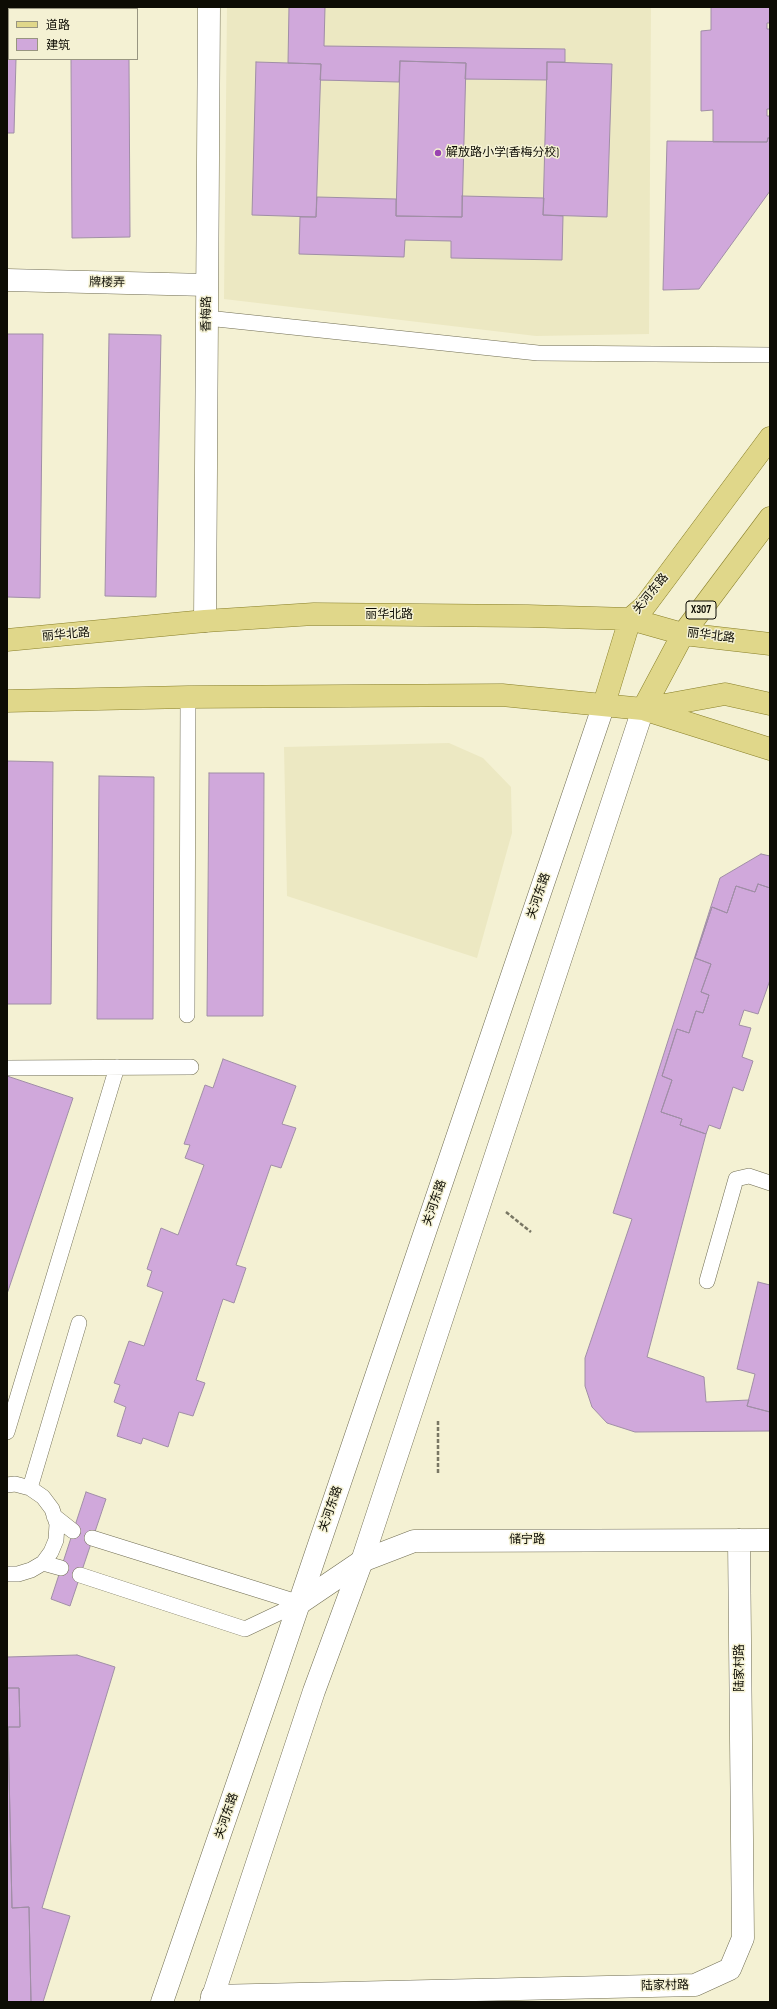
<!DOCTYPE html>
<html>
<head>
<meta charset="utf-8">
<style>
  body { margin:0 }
  #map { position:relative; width:777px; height:2009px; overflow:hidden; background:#f4f1d3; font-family:"Sofia Sans Condensed","Noto Sans SC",sans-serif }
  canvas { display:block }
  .frame { position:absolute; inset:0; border:8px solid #0d0c04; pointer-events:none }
  .legend { position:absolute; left:8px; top:8px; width:130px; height:52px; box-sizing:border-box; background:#f4f1d3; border:1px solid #989580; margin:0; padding:5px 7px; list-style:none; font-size:12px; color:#0d0c04 }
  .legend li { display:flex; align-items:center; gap:8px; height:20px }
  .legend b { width:20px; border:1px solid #989580 }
</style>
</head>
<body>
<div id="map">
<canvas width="777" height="2009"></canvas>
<div class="frame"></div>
<ul class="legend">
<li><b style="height:5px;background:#e0d78a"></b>道路</li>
<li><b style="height:11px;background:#d0a8db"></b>建筑</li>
</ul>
</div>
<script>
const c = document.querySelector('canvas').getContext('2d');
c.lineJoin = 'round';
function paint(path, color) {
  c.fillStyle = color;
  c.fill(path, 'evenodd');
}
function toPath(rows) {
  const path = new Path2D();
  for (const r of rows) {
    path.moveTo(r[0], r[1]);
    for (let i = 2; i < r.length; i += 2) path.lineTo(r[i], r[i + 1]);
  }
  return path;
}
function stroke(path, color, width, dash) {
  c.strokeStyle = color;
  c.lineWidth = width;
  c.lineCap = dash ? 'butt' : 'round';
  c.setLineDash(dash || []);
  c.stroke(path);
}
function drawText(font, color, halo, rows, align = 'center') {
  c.font = font + ' "Sofia Sans Condensed","Noto Sans SC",sans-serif';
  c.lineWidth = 3;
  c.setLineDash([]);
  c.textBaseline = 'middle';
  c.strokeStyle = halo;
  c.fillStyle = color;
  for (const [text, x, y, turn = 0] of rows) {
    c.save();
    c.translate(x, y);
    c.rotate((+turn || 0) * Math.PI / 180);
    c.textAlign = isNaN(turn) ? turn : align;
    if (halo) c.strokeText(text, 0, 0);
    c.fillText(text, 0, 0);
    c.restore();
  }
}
paint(toPath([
  [227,7,651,7,649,334,536,336,224,299],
  [449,743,483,758,511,787,512,833,477,958,287,896,284,747]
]), '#ece8c2');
const building = toPath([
  [7,7,17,7,17,9,9,9,9,59,16,59,14,133,7,133,7,7],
  [71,7,129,7,129,9,71,9,71,7],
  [289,7,325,7,324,46,565,49,565,62,547,62,547,80,465,79,466,63,400,61,399,82,320,80,321,64,288,63,289,7],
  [711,7,770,7,770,23,767,23,767,29,770,29,770,109,767,109,767,116,770,116,770,138,768,138,767,142,713,142,713,110,701,111,701,31,711,30,711,7],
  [71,59,129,59,130,237,72,238,71,59],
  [400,61,466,63,462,217,396,216,400,61],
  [256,62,321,64,316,217,252,215,256,62],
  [547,62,612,64,607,217,543,215,547,62],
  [768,138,770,138,770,191,699,289,663,290,667,141,767,142,768,138],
  [462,196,544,198,543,215,563,216,562,260,451,258,451,241,405,240,404,257,299,254,300,217,316,217,317,197,396,199,396,216,462,217,462,196],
  [7,334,43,334,40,598,7,597,7,334],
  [109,334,161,335,156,597,105,596,109,334],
  [7,761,53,762,51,1004,7,1004,7,761],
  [209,773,264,773,263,1016,207,1016,209,773],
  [99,776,154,777,153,1019,97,1019,99,776],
  [761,854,770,856,770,888,758,884,755,892,736,886,727,913,712,907,695,958,711,964,701,992,709,995,703,1013,696,1011,689,1033,677,1029,662,1076,672,1080,661,1112,682,1119,680,1125,706,1134,647,1357,704,1377,706,1402,749,1400,747,1406,770,1412,770,1431,635,1432,607,1423,592,1407,585,1386,585,1358,632,1219,613,1213,720,878,761,854],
  [758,884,770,888,770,980,758,1014,744,1010,739,1025,751,1028,742,1057,753,1061,743,1091,733,1087,720,1129,709,1125,706,1134,680,1125,682,1119,661,1112,672,1080,662,1076,677,1029,689,1033,696,1011,703,1013,709,995,701,992,711,964,695,958,712,907,727,913,736,886,755,892,758,884],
  [223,1059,296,1086,282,1124,296,1128,281,1168,271,1165,236,1265,246,1268,234,1303,223,1299,196,1380,205,1383,193,1416,179,1412,168,1447,143,1438,141,1444,117,1436,126,1407,114,1402,120,1385,114,1383,129,1341,144,1346,163,1292,147,1286,152,1271,147,1269,161,1228,178,1235,204,1165,185,1158,190,1145,184,1144,205,1085,213,1088,223,1059],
  [7,1076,73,1098,7,1294,7,1076],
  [758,1282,770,1285,770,1412,747,1406,755,1374,737,1369,758,1282],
  [86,1492,106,1499,70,1606,51,1599,86,1492],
  [77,1655,115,1667,42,1908,70,1916,43,2002,31,2002,29,1907,12,1908,8,1727,20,1727,19,1688,7,1688,7,1657,77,1655],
  [7,1688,19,1688,20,1727,8,1727,12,1908,29,1907,31,2002,7,2002,7,1688]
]);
paint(building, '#d0a8db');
stroke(building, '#a08ea6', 1);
const lane = toPath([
  [207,318,538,353,770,355],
  [187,1015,188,697],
  [7,1068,191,1067],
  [707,1281,736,1179,749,1176,770,1183],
  [7,1432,117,1067],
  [7,1485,15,1484,30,1488,43,1497,52,1509,57,1524,56,1540,51,1552,43,1563,31,1570,18,1574,7,1574],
  [30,1488,79,1323],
  [54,1516,73,1531],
  [92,1538,300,1603],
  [43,1563,61,1568],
  [80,1575,245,1629,300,1603]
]);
const street = toPath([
  [7,280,207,285],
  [205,621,209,7],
  [300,1603,362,1561,414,1541,770,1540],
  [212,1996,695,1985,730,1969,743,1938,739,1540]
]);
const secondary = toPath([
  [162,2002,271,1686,604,704],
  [211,2002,314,1691,362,1561,643,709]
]);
const primary = toPath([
  [7,640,205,621,314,614,528,616,630,619,683,634,770,644],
  [7,701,188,697,502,695,643,709,725,694,770,704],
  [604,704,630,619,644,607,770,438],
  [643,709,683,634,770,518],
  [646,710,770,749]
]);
stroke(lane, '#706d53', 16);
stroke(street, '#706d53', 23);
stroke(secondary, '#706d53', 23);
stroke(primary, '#887f28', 23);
stroke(toPath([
  [506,1212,531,1232],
  [438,1421,438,1475]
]), '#797764', 2.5, [4, 2]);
stroke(lane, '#fff', 15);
stroke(street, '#fff', 22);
stroke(secondary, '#fff', 22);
stroke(primary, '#e0d78a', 22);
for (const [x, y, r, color] of [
  [438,153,4,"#9944b1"]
]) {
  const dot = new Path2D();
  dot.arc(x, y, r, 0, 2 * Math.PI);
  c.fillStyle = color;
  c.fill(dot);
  stroke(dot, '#f4f1d3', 1.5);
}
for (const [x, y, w] of [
  [701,610,30]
]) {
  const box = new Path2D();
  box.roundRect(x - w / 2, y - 9, w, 18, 3);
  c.fillStyle = '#f4f1d3';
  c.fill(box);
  stroke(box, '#0d0c04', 1);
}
drawText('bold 11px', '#0d0c04', null, [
  ["X307",701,610]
]);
drawText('12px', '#0d0c04', '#f4f1d3', [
  ["解放路小学(香梅分校)",446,153]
], 'left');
drawText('12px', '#0d0c04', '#f4f1d3', [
  ["牌楼弄",107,283,1],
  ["香梅路",207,314,-89],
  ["关河东路",651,594,-51],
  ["丽华北路",389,615],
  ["丽华北路",66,635,-5],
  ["丽华北路",711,636,7],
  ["关河东路",539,896,-71],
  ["关河东路",435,1203,-71],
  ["关河东路",331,1509,-71],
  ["储宁路",527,1540],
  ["陆家村路",740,1668,-90],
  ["关河东路",227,1816,-71],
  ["陆家村路",665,1986,-1]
]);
</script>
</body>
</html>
